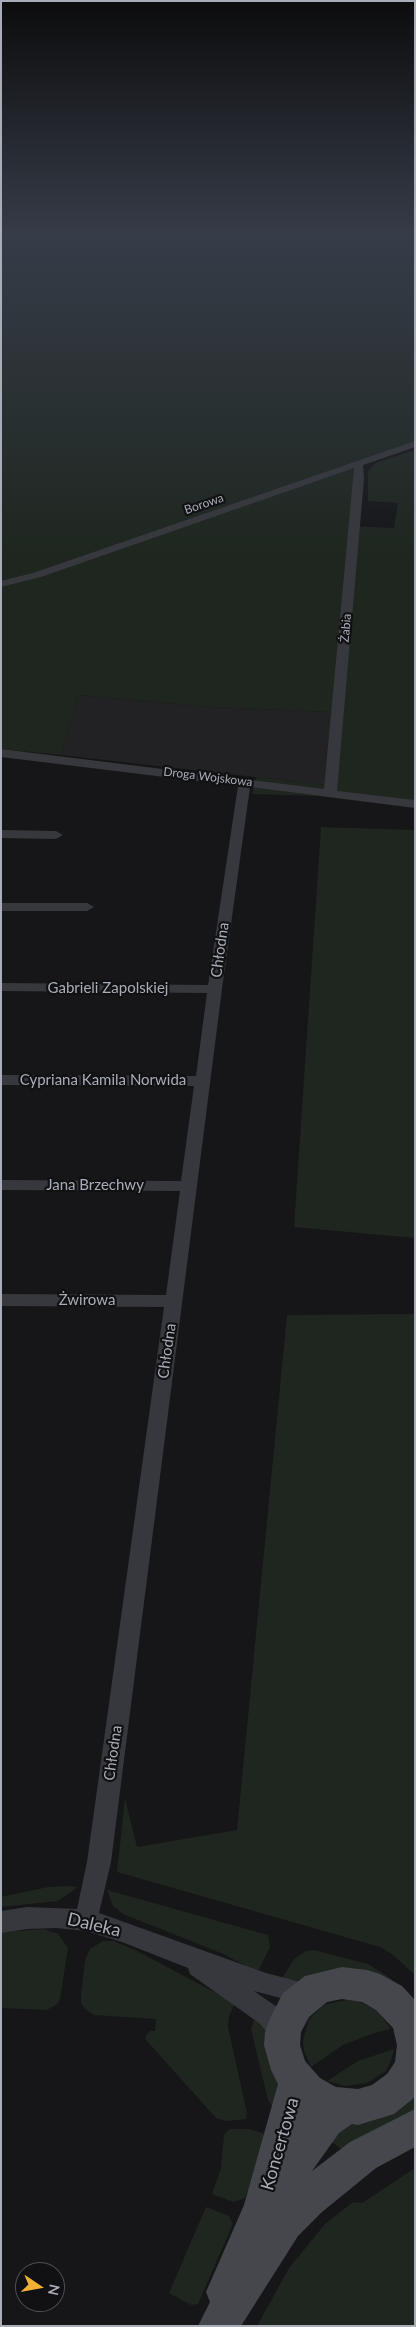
<!DOCTYPE html>
<html>
<head>
<meta charset="utf-8">
<style>
  body { margin:0 }
  #map { position:relative; width:416px; height:2327px; overflow:hidden; background:#161618; font-family:Lato,sans-serif }
  canvas { display:block }
  .frame { position:absolute; inset:0; border:2px solid #a8adb8; pointer-events:none }
  .north { position:absolute; left:15px; top:2262px; width:50px; height:50px; box-sizing:border-box; background:#111113; border:1px solid #4d4f55; border-radius:50%; rotate:102deg; font-size:14px; font-weight:700; line-height:20px; text-align:center; color:#a8adb8 }
  .north::after { content:''; display:block; margin:auto; width:18px; height:22px; background:#f2b134; clip-path:polygon(50% 0,100% 100%,50% 72%,0 100%) }
</style>
</head>
<body>
<div id="map">
<canvas width="416" height="2327"></canvas>
<div class="frame"></div>
<div class="north">N</div>
</div>
<script>
const c = document.querySelector('canvas').getContext('2d');
c.lineJoin = 'round';
function paint(path, color) {
  c.fillStyle = color;
  c.fill(path, 'evenodd');
}
function toPath(rows) {
  const path = new Path2D();
  for (const r of rows) {
    path.moveTo(r[0], r[1]);
    for (let i = 2; i < r.length; i += 2) path.lineTo(r[i], r[i + 1]);
  }
  return path;
}
function drawText(font, color, halo, rows, align = 'center') {
  c.font = font + ' Lato,sans-serif';
  c.lineWidth = 4.5;
  c.setLineDash([]);
  c.textBaseline = 'middle';
  c.strokeStyle = halo;
  c.fillStyle = color;
  for (const [text, x, y, turn = 0] of rows) {
    c.save();
    c.translate(x, y);
    c.rotate((+turn || 0) * Math.PI / 180);
    c.textAlign = isNaN(turn) ? turn : align;
    if (halo) c.strokeText(text, 0, 0);
    c.fillText(text, 0, 0);
    c.restore();
  }
}
paint(toPath([
  [78,695,212,707,330,712,325,785,61,755]
]), '#222225');
paint(toPath([
  [1,235,415,235,415,447,354,468,350,526,394,528,398,503,368,501,368,471,376,463,415,450,415,803,255,781,256,777,325,785,329,712,212,707,78,695,61,755,1,749],
  [254,787,415,808,317,796,252,794],
  [321,827,415,830,415,1238,294,1227],
  [415,1314,415,1975,392,1954,380,1947,117,1872,125,1798,137,1847,237,1830,287,1315],
  [65,1886,78,1887,58,1901,1,1907,1,1897,48,1887],
  [107,1890,268,1935,270,1947,258,1972,221,1953,123,1914,113,1906],
  [44,1929,58,1934,68,1948,60,1999,57,2004,47,2010,1,2008,1,1932],
  [103,1941,114,1941,137,1951,235,2003,229,2016,228,2027,247,2113,246,2119,226,2121,216,2118,146,2040,146,2035,150,2031,155,2031,156,2019,94,2015,85,2009,81,2003,81,1995,85,1960,90,1949],
  [314,1950,368,1964,387,1976,398,1985,281,1980,294,1959,306,1951],
  [346,2000,358,2001,378,2011,391,2029,374,2033,343,2045,311,2067,304,2051,303,2040,309,2019,324,2005],
  [255,2017,269,2035,280,2074,273,2108,268,2100,251,2029],
  [394,2049,391,2061,386,2071,367,2083,345,2086,327,2081,358,2061],
  [415,2089,415,2113,345,2152,324,2136],
  [230,2129,249,2129,272,2136,245,2198,234,2202,212,2194,221,2168,224,2135],
  [415,2168,415,2326,257,2326,289,2268,325,2224,353,2202,362,2203],
  [206,2207,229,2216,233,2224,198,2304,191,2305,169,2293]
]), '#1e261f');
paint(toPath([
  [415,441,415,447,363,465,364,479,337,791,415,800,415,808,250,787,222,989,111,1862,99,1913,266,1973,316,1986,319,1994,316,2002,307,2005,254,1991,277,2007,292,2024,295,2032,292,2040,283,2044,274,2040,259,2023,190,1974,188,1968,122,1942,86,1931,56,1928,27,1929,1,1933,1,1911,27,1907,77,1909,87,1862,164,1307,1,1306,1,1294,166,1295,180,1191,1,1190,1,1180,181,1181,194,1086,1,1085,1,1075,196,1076,207,993,1,991,1,983,208,985,238,786,1,757,1,749,324,789,354,468,41,577,1,587,1,581,33,573,415,441],
  [1,830,56,831,63,835,56,839,1,838,1,830],
  [1,903,87,903,94,907,87,911,1,911,1,903]
]), '#37383d');
paint(toPath([
  [342,1967,367,1970,380,1974,402,1986,415,2000,415,2097,394,2114,358,2125,352,2124,339,2133,312,2171,350,2142,415,2109,415,2147,376,2168,322,2212,298,2236,241,2326,198,2326,210,2302,206,2292,244,2205,278,2084,271,2070,264,2045,265,2032,270,2018,283,1993,305,1976,342,1967],
  [342,1999,362,2002,376,2010,393,2028,397,2045,395,2062,387,2074,372,2085,358,2089,336,2087,320,2078,305,2061,300,2045,301,2032,309,2017,327,2002,342,1999]
]), '#45474d');
const sky = c.createLinearGradient(0, 0, 0, 561);
sky.addColorStop(0, '#0c0c0d');
sky.addColorStop(0.42, '#363c48');
sky.addColorStop(1, '#363c4800');
c.fillStyle = sky;
c.fillRect(0, 0, 416, 561);
drawText('12px', '#a8adb8', '#111113', [
  ["Borowa",204,504,-19],
  ["Żabia",346,628,-85],
  ["Droga Wojskowa",208,777,7]
]);
drawText('15px', '#a8adb8', '#111113', [
  ["Chłodna",220,950,-82],
  ["Gabrieli Zapolskiej",108,988],
  ["Cypriana Kamila Norwida",103,1080],
  ["Jana Brzechwy",95,1185],
  ["Żwirowa",87,1300],
  ["Chłodna",167,1351,-82],
  ["Chłodna",113,1753,-82]
]);
drawText('18px', '#a8adb8', '#111113', [
  ["Daleka",94,1925,13],
  ["Koncertowa",280,2144,-74]
]);
</script>
</body>
</html>
